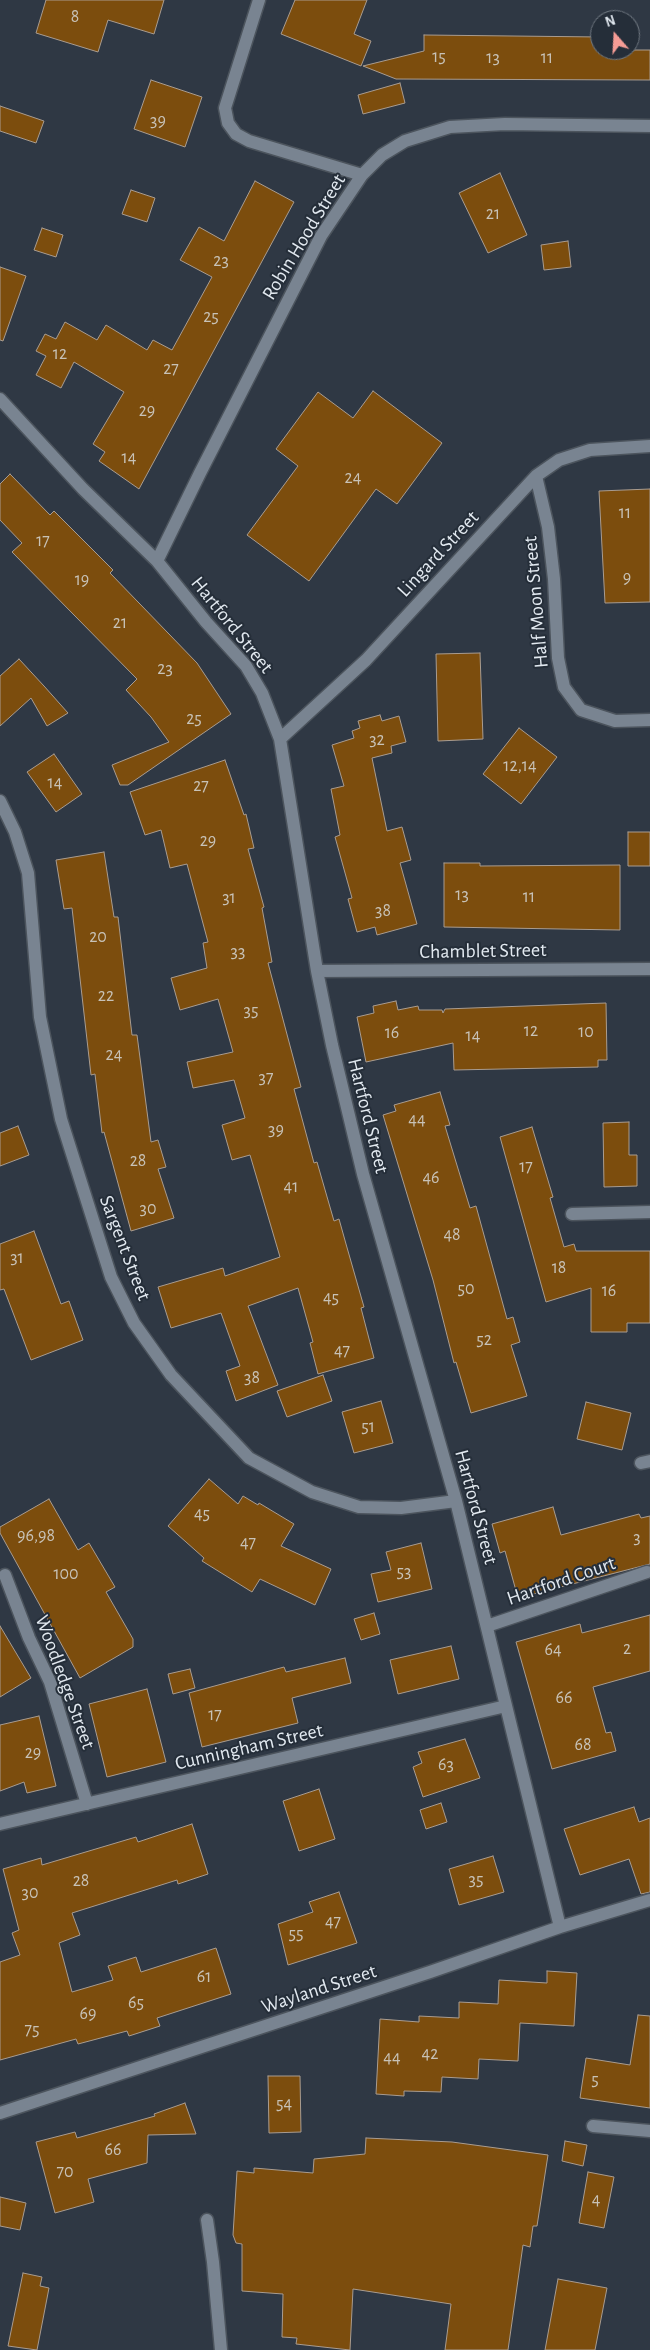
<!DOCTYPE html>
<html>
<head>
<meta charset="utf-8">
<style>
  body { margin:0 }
  #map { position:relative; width:650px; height:2350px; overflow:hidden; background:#2f3844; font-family:"Alegreya Sans",sans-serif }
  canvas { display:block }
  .north { position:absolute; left:590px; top:10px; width:50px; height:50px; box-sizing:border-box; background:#252e39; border:1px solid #717982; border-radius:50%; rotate:341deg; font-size:14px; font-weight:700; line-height:20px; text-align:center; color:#e2e9f0 }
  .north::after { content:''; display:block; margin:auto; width:18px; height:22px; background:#f59c95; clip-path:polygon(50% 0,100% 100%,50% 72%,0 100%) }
</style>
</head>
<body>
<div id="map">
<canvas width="650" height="2350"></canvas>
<div class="north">N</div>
</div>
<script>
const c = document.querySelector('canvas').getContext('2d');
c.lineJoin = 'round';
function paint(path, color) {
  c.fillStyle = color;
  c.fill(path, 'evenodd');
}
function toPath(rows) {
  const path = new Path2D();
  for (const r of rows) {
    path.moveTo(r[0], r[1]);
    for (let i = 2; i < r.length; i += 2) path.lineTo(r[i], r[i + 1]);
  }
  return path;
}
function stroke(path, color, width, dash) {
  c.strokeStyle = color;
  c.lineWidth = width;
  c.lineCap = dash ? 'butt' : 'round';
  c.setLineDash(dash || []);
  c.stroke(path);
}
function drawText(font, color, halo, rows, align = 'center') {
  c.font = font + ' "Alegreya Sans",sans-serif';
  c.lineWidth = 4;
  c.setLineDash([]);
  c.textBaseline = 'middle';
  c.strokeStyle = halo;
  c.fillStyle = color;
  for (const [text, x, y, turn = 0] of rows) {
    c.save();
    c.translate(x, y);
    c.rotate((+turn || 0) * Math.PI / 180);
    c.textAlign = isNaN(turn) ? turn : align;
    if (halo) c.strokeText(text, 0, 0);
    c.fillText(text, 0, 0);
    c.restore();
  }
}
const building = toPath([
  [46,0,164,0,154,34,108,20,98,52,36,33,46,0],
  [295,0,367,0,354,34,371,41,361,66,281,34,295,0],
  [424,35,600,37,600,50,650,50,650,80,396,79,363,66,424,51,424,35],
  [151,80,202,97,185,147,134,129,151,80],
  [400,83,405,103,363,114,358,95,400,83],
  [0,106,44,121,36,143,0,131,0,106],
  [500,173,527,235,488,253,459,193,500,173],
  [255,181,294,202,139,489,99,461,105,452,93,444,124,392,74,362,61,388,36,375,46,356,36,351,45,334,56,339,65,322,97,340,106,325,147,350,153,340,172,350,212,277,180,260,199,227,224,241,255,181],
  [131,190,155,198,147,222,122,214,131,190],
  [42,228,63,235,56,257,34,250,42,228],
  [568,241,571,267,544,270,541,245,568,241],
  [0,267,26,276,3,341,0,340,0,267],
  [373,391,442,443,397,504,376,489,309,581,247,535,298,466,276,449,318,392,353,418,373,391],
  [10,474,50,515,54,511,113,570,110,573,197,663,231,714,128,785,120,785,112,765,169,742,151,717,126,690,137,679,12,552,22,543,0,520,0,484,10,474],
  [650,489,650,602,605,603,599,491,650,489],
  [480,653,483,739,438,741,436,654,480,653],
  [19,659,44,686,68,713,47,726,31,698,0,726,0,676,19,659],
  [380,715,382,721,399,716,406,742,391,746,392,753,372,758,387,831,402,827,411,860,400,863,417,924,377,935,375,927,357,932,348,899,352,898,335,837,340,835,331,789,344,786,332,745,354,738,352,731,360,728,358,721,380,715],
  [519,728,557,757,521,804,483,774,519,728],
  [54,754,82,794,56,812,27,772,54,754],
  [225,760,244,815,246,814,254,848,248,849,264,907,262,908,272,962,268,963,301,1087,294,1089,314,1163,317,1162,334,1221,339,1219,346,1244,364,1307,361,1308,374,1358,318,1374,310,1343,313,1342,298,1288,248,1306,278,1385,236,1401,226,1371,240,1366,221,1313,171,1328,158,1287,223,1268,225,1276,280,1257,250,1155,232,1160,222,1125,245,1118,234,1080,193,1088,187,1062,233,1052,218,999,180,1010,171,978,207,968,203,943,208,942,187,864,170,868,161,830,145,835,130,792,225,760],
  [628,832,650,832,650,866,628,866,628,832],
  [104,852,114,917,118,917,132,1035,137,1035,151,1142,158,1140,166,1167,158,1169,174,1218,131,1231,104,1132,102,1133,95,1074,91,1075,72,908,64,909,56,860,104,852],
  [444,863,480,863,480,866,620,865,620,930,444,927,444,863],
  [396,1001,398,1010,418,1006,419,1010,442,1010,443,1013,445,1009,606,1003,607,1060,598,1060,598,1067,454,1070,453,1043,366,1062,357,1017,374,1013,373,1006,396,1001],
  [440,1092,450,1125,445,1126,470,1208,476,1206,507,1319,513,1317,520,1342,511,1345,527,1396,471,1413,456,1362,454,1363,433,1280,383,1115,396,1111,394,1105,440,1092],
  [629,1122,629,1155,637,1155,637,1186,604,1187,603,1123,629,1122],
  [18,1126,29,1155,0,1166,0,1133,18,1126],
  [532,1127,553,1197,550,1198,564,1247,574,1244,576,1251,650,1251,650,1323,627,1323,627,1332,591,1332,591,1288,546,1302,500,1137,532,1127],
  [34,1231,61,1304,69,1301,83,1340,31,1360,4,1289,0,1290,0,1244,34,1231],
  [323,1375,332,1401,287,1417,277,1391,323,1375],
  [381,1401,393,1443,354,1453,342,1412,381,1401],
  [586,1402,631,1413,622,1450,577,1439,586,1402],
  [209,1479,238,1504,243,1496,258,1505,259,1503,294,1524,281,1546,331,1569,315,1605,260,1579,252,1592,202,1561,204,1558,168,1526,209,1479],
  [49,1499,78,1550,89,1543,115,1587,106,1592,133,1639,133,1647,80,1678,0,1533,0,1527,49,1499],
  [553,1507,561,1535,639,1514,641,1518,650,1516,650,1564,518,1598,505,1551,500,1553,492,1524,553,1507],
  [421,1543,432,1589,378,1602,371,1574,391,1570,386,1552,421,1543],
  [374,1613,380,1634,361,1640,354,1619,374,1613],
  [650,1615,650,1671,593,1687,606,1733,611,1732,616,1751,552,1769,516,1642,580,1624,582,1633,650,1615],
  [0,1626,31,1678,0,1697,0,1626],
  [451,1646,459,1679,398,1694,390,1660,451,1646],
  [345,1658,351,1683,292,1698,298,1723,202,1747,189,1693,284,1667,286,1672,345,1658],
  [190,1669,195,1688,173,1694,168,1674,190,1669],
  [147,1689,166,1762,107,1777,89,1704,147,1689],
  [39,1716,56,1786,27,1793,24,1782,0,1791,0,1725,39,1716],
  [465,1739,480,1778,423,1797,413,1767,422,1763,418,1752,465,1739],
  [319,1789,335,1839,299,1851,283,1801,319,1789],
  [441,1803,447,1822,426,1829,420,1810,441,1803],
  [634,1807,639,1822,650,1818,650,1892,641,1894,629,1859,580,1875,564,1829,634,1807],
  [192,1824,208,1874,178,1884,177,1880,72,1913,80,1935,59,1943,72,1992,113,1980,108,1966,136,1957,141,1972,216,1948,231,1994,157,2018,160,2026,129,2036,127,2031,78,2044,76,2039,0,2060,0,1962,20,1955,12,1933,19,1930,3,1869,41,1858,42,1865,136,1837,138,1842,192,1824],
  [493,1856,504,1892,459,1905,449,1869,493,1856],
  [339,1892,357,1943,288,1965,278,1924,313,1912,309,1902,339,1892],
  [547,1971,577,1973,574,2026,520,2023,518,2061,479,2059,478,2079,442,2077,441,2092,404,2091,404,2096,376,2094,380,2019,419,2022,419,2016,459,2018,459,2002,498,2004,499,1980,547,1983,547,1971],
  [638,2015,650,2016,650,2108,580,2098,586,2058,630,2065,638,2015],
  [268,2076,300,2076,301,2132,269,2133,268,2076],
  [185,2103,196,2134,148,2135,147,2163,88,2179,94,2202,55,2213,36,2142,75,2132,77,2138,155,2116,154,2114,185,2103],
  [366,2138,452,2142,548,2155,537,2226,533,2226,530,2247,523,2245,508,2350,445,2350,451,2304,353,2289,350,2350,296,2344,297,2338,282,2337,283,2294,242,2291,242,2244,236,2243,233,2235,237,2171,254,2173,254,2168,313,2173,314,2159,365,2154,366,2138],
  [565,2141,587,2145,583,2166,562,2161,565,2141],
  [588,2172,614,2177,604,2228,579,2223,588,2172],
  [0,2197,26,2203,20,2230,0,2226,0,2197],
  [23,2273,42,2277,40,2286,49,2288,37,2350,8,2346,23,2273],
  [558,2279,607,2288,595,2350,545,2350,558,2279]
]);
paint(building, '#7c4d0d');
stroke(building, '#a99c90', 1);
const street = toPath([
  [259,0,225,108,228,123,236,134,249,141,362,175],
  [0,399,83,489,157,561,206,622,246,666,262,693,280,739,317,971,332,1045,363,1174,456,1501,560,1927],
  [536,476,548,527,554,579,558,658,564,687,581,710,615,721,650,720],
  [157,561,200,473,321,236,362,175,382,155,405,141,450,127,505,124,650,126],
  [280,739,366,660,536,476,559,460,590,450,650,446],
  [0,801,15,832,28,873,40,1017,61,1119,111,1277,134,1323,171,1375,249,1458,312,1492,359,1507,401,1508,456,1501],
  [317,971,650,969],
  [572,1214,650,1212],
  [641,1463,650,1461],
  [5,1575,29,1638,50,1682,87,1804],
  [487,1626,647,1572],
  [0,1824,506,1706],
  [0,2113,430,1972,560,1927,650,1900],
  [593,2126,650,2131],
  [207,2220,213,2262,221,2350]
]);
stroke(street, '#4c545d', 15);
stroke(street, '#798491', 12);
drawText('18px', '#c8c2b7', null, [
  ["8",75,17],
  ["15",439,57],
  ["13",493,58],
  ["11",547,58],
  ["39",158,121],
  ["21",493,214],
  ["23",221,261],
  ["25",211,317],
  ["12",60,354],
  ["27",171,369],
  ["29",147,411],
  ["14",129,458],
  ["24",353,478],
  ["11",625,513],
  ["17",43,541],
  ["9",627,578],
  ["19",82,580],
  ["21",120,623],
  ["23",165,669],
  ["25",194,719],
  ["32",377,740],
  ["12,14",520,766],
  ["14",55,783],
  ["27",201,786],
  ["29",208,841],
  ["13",462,895],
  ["11",529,897],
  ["31",229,898],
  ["38",383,911],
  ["20",98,937],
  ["33",238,952],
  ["22",106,996],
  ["35",251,1011],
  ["12",531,1031],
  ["10",586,1032],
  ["16",392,1033],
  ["14",473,1036],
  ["24",114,1055],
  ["37",266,1078],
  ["44",417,1120],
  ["39",276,1130],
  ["28",138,1161],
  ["17",526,1167],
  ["46",431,1178],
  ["41",291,1187],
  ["30",148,1209],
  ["48",452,1235],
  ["31",17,1258],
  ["18",559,1268],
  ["50",466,1289],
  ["16",609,1291],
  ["45",331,1298],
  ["52",484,1340],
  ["47",342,1351],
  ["38",252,1378],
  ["51",368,1427],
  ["45",202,1514],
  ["96,98",36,1536],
  ["3",637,1538],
  ["47",248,1543],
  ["53",404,1572],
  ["100",66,1574],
  ["2",627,1649],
  ["64",553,1650],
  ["66",564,1698],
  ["17",215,1715],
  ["68",583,1745],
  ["29",33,1753],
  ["63",446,1765],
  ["35",476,1880],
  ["28",81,1881],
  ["30",30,1893],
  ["47",333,1922],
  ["55",296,1934],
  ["61",204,1977],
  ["65",136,2003],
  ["69",88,2014],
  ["75",32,2030],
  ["42",430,2054],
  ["44",392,2058],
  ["5",595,2080],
  ["54",284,2104],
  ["66",113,2150],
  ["70",65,2172],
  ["4",596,2200]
]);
drawText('20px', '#e2e9f0', '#252e39', [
  ["Robin Hood Street",304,237,-59],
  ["Lingard Street",438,554,-47],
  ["Half Moon Street",536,602,-95],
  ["Hartford Street",232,625,51],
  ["Chamblet Street",483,951,-1],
  ["Hartford Street",368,1116,76],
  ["Sargent Street",125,1248,69],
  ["Hartford Street",476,1507,75],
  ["Hartford Court",561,1581,-19],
  ["Woodledge Street",65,1682,70],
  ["Cunningham Street",249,1747,-13],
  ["Wayland Street",319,1989,-18]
]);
</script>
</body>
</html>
